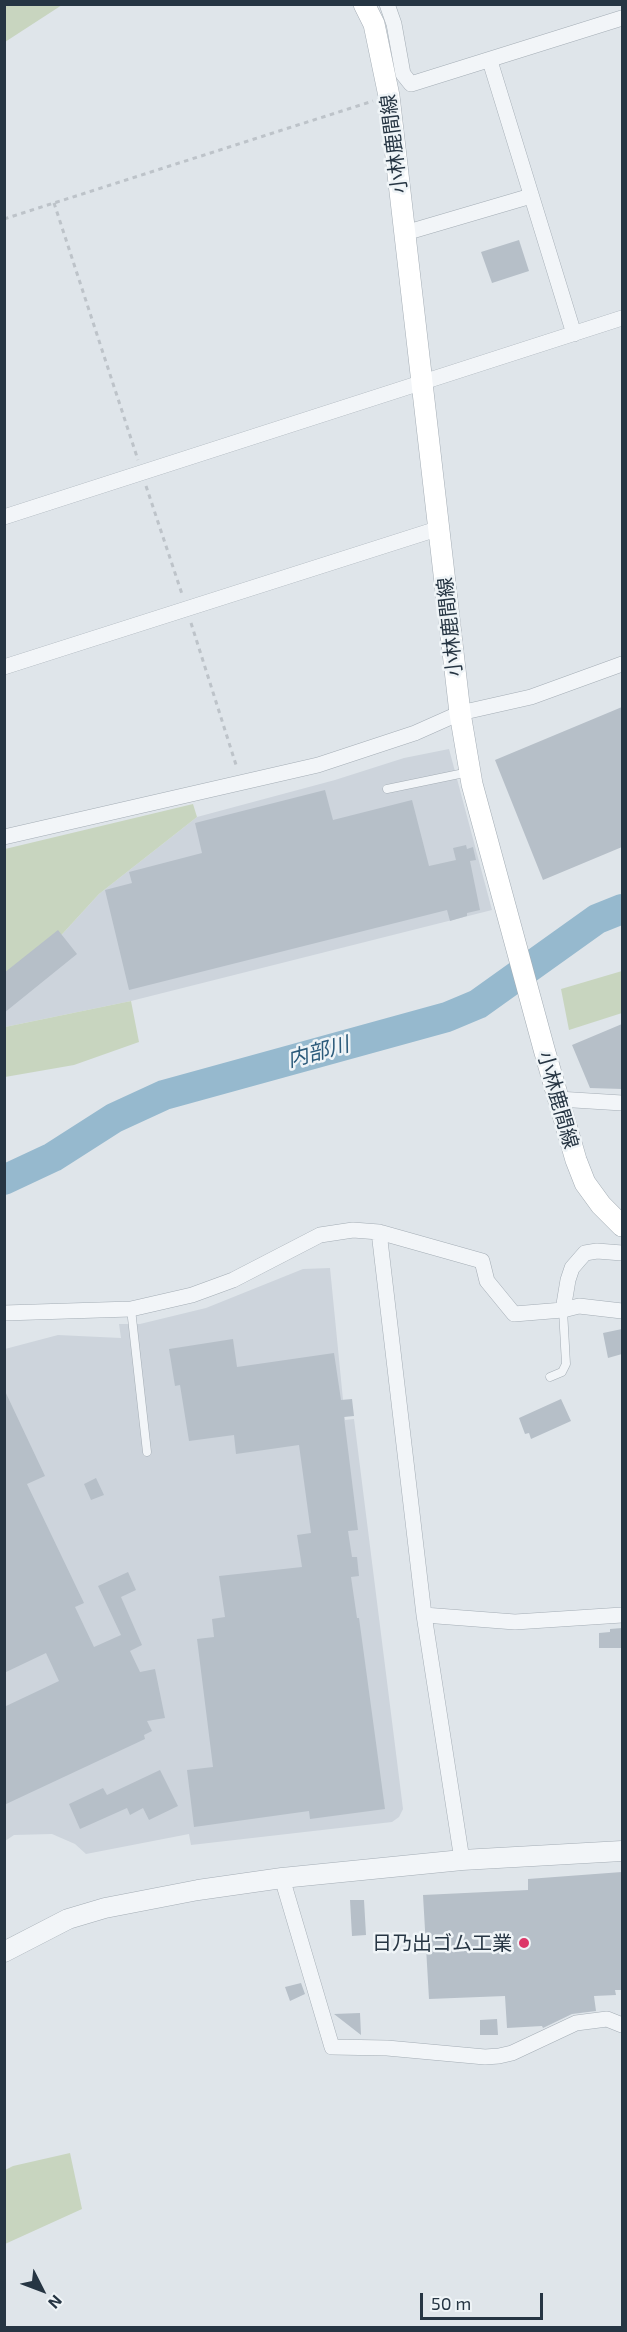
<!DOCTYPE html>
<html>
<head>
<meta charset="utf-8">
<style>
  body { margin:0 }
  #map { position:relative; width:627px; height:2332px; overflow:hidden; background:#dfe5ea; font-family:"Exo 2",sans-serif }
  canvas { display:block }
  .frame { position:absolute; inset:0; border:6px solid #263543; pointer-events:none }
  .north { position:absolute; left:12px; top:2260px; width:60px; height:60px; -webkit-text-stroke:4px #eff4f7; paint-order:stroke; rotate:132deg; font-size:16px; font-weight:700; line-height:24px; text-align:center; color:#263543 }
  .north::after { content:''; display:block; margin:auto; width:21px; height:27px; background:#263543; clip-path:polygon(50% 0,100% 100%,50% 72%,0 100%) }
  .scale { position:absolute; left:420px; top:2293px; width:123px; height:27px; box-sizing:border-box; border:3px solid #263543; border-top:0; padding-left:8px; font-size:18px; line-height:21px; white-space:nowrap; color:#263543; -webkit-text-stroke:4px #eff4f7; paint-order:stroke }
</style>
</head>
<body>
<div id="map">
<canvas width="627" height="2332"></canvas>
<div class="frame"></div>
<div class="north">N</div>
<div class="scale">50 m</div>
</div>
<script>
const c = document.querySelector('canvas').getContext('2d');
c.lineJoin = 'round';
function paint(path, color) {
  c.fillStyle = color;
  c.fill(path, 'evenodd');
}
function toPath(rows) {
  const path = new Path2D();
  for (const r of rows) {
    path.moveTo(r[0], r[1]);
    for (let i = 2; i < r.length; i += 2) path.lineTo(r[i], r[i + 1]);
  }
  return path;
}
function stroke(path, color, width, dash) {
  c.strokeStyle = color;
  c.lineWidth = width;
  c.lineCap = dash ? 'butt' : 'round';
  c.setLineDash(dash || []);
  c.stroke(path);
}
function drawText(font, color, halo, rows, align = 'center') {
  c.font = font + ' "Exo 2","Noto Sans JP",sans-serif';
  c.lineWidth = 5;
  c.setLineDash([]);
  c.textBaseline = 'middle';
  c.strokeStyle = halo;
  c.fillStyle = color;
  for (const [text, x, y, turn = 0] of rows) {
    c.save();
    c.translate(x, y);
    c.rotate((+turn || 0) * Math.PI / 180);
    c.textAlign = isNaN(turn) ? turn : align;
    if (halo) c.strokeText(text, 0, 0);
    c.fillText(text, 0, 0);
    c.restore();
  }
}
paint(toPath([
  [449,749,492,910,131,1001,5,1027,5,989,33,966,99,894,197,817,335,780,404,758],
  [330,1268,345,1420,354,1419,403,1809,399,1817,392,1822,191,1845,189,1834,86,1854,75,1844,52,1834,14,1835,5,1841,5,1349,58,1335,121,1338,119,1324,140,1324,206,1308,303,1269]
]), '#cdd4dc');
paint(toPath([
  [5,4,62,4,62,5,5,42],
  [193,804,197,817,99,894,33,966,5,989,5,849],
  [622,971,622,1013,569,1030,561,989],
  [131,1001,139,1042,74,1065,5,1077,5,1027],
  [70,2153,82,2209,5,2244,5,2170,13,2166]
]), '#c8d5bf');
stroke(toPath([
  [4,1180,53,1157,114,1118,164,1095,447,1017,478,1004,597,919,622,909]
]), '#96b9ce', 30);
paint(toPath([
  [519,240,529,271,492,283,481,252],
  [622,707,622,847,543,880,495,760],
  [325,790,333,820,412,800,429,866,456,860,453,848,466,845,467,849,473,847,476,860,470,861,480,910,467,913,467,916,450,921,447,910,129,990,105,890,132,883,129,872,202,853,195,823],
  [58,930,77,954,4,1013,4,973],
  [622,1024,622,1089,590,1088,572,1045],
  [622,1329,622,1354,608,1358,603,1333],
  [233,1339,237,1367,334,1353,341,1400,352,1399,354,1416,344,1417,358,1530,348,1531,352,1557,357,1557,359,1576,351,1577,357,1618,359,1618,385,1809,310,1819,309,1811,194,1827,187,1770,213,1767,197,1639,214,1637,212,1619,225,1617,219,1576,302,1567,297,1535,311,1533,299,1445,236,1454,234,1435,189,1441,180,1385,175,1386,169,1349],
  [4,1389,45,1476,27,1484,84,1603,75,1607,94,1647,121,1635,98,1586,128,1572,136,1590,121,1597,142,1645,130,1651,140,1672,155,1669,165,1718,147,1721,152,1731,144,1735,145,1739,4,1805,4,1707,59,1681,46,1653,4,1673],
  [561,1399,571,1421,531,1439,529,1433,525,1434,519,1418],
  [96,1478,104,1495,91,1500,84,1484],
  [622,1628,622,1648,599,1648,599,1633,610,1632,610,1629],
  [160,1770,178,1806,149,1820,143,1808,130,1815,127,1808,80,1829,69,1804,103,1788,107,1795],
  [622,1872,622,1990,615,1990,616,1995,594,1996,596,2011,572,2014,543,2028,542,2026,507,2028,505,1996,429,1999,423,1895,528,1890,528,1879],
  [350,1900,364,1900,366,1935,352,1936],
  [301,1983,305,1994,290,2001,285,1987],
  [360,2013,361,2035,334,2014],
  [497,2019,498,2035,480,2035,480,2020]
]), '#b6bfc8');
const service = toPath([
  [387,789,469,772],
  [131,1309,147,1452],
  [550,1377,562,1372,566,1364,563,1310]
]);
const minor = toPath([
  [387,4,394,24,403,74,411,84,622,18],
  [490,61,574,334],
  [405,233,531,196],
  [4,517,622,318],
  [4,667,440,528],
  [4,837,318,765,415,733,460,713,531,697,622,664],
  [558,1099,622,1103],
  [379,1232,482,1261,487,1281,514,1314,563,1310],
  [622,1253,597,1251,585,1253,578,1261,572,1268,568,1280,563,1310,579,1306,622,1311],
  [4,1313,131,1309,192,1295,233,1280,320,1235,353,1230,379,1232,424,1615,462,1860],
  [424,1615,515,1622,622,1615],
  [282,1878,332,2047,387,2048,485,2057,499,2056,512,2053,576,2023,607,2019,622,2025]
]);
const tertiary = toPath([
  [4,1952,68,1919,105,1908,198,1890,282,1878,462,1860,622,1851]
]);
const secondary = toPath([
  [364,4,374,24,389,96,460,713,472,784,544,1049,576,1160,585,1183,601,1205,622,1226]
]);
stroke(service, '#a4adb5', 9);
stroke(minor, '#a4adb5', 16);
stroke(tertiary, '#a4adb5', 21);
stroke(secondary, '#a4adb5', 22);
stroke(toPath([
  [54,203,138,460],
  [4,219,373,101],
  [146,486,182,594],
  [191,623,237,768]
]), '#bdc3c9', 3, [4.5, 4.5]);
stroke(service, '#f2f5f8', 8);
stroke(minor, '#f2f5f8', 15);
stroke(tertiary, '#f2f5f8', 20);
stroke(secondary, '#fff', 21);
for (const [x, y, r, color] of [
  [524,1943,6,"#dc3768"]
]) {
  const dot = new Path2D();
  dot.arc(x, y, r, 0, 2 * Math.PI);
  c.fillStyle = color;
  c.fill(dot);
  stroke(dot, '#eff4f7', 2);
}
drawText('20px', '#263543', '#eff4f7', [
  ["小林鹿間線",394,144,-97],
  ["小林鹿間線",450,627,-96],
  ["小林鹿間線",558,1100,74]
]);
drawText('20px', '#263543', '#eff4f7', [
  ["日乃出ゴム工業",512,1943]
], 'right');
drawText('italic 21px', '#2c5b7b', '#eff4f7', [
  ["内部川",318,1052,-15]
]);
</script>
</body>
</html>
